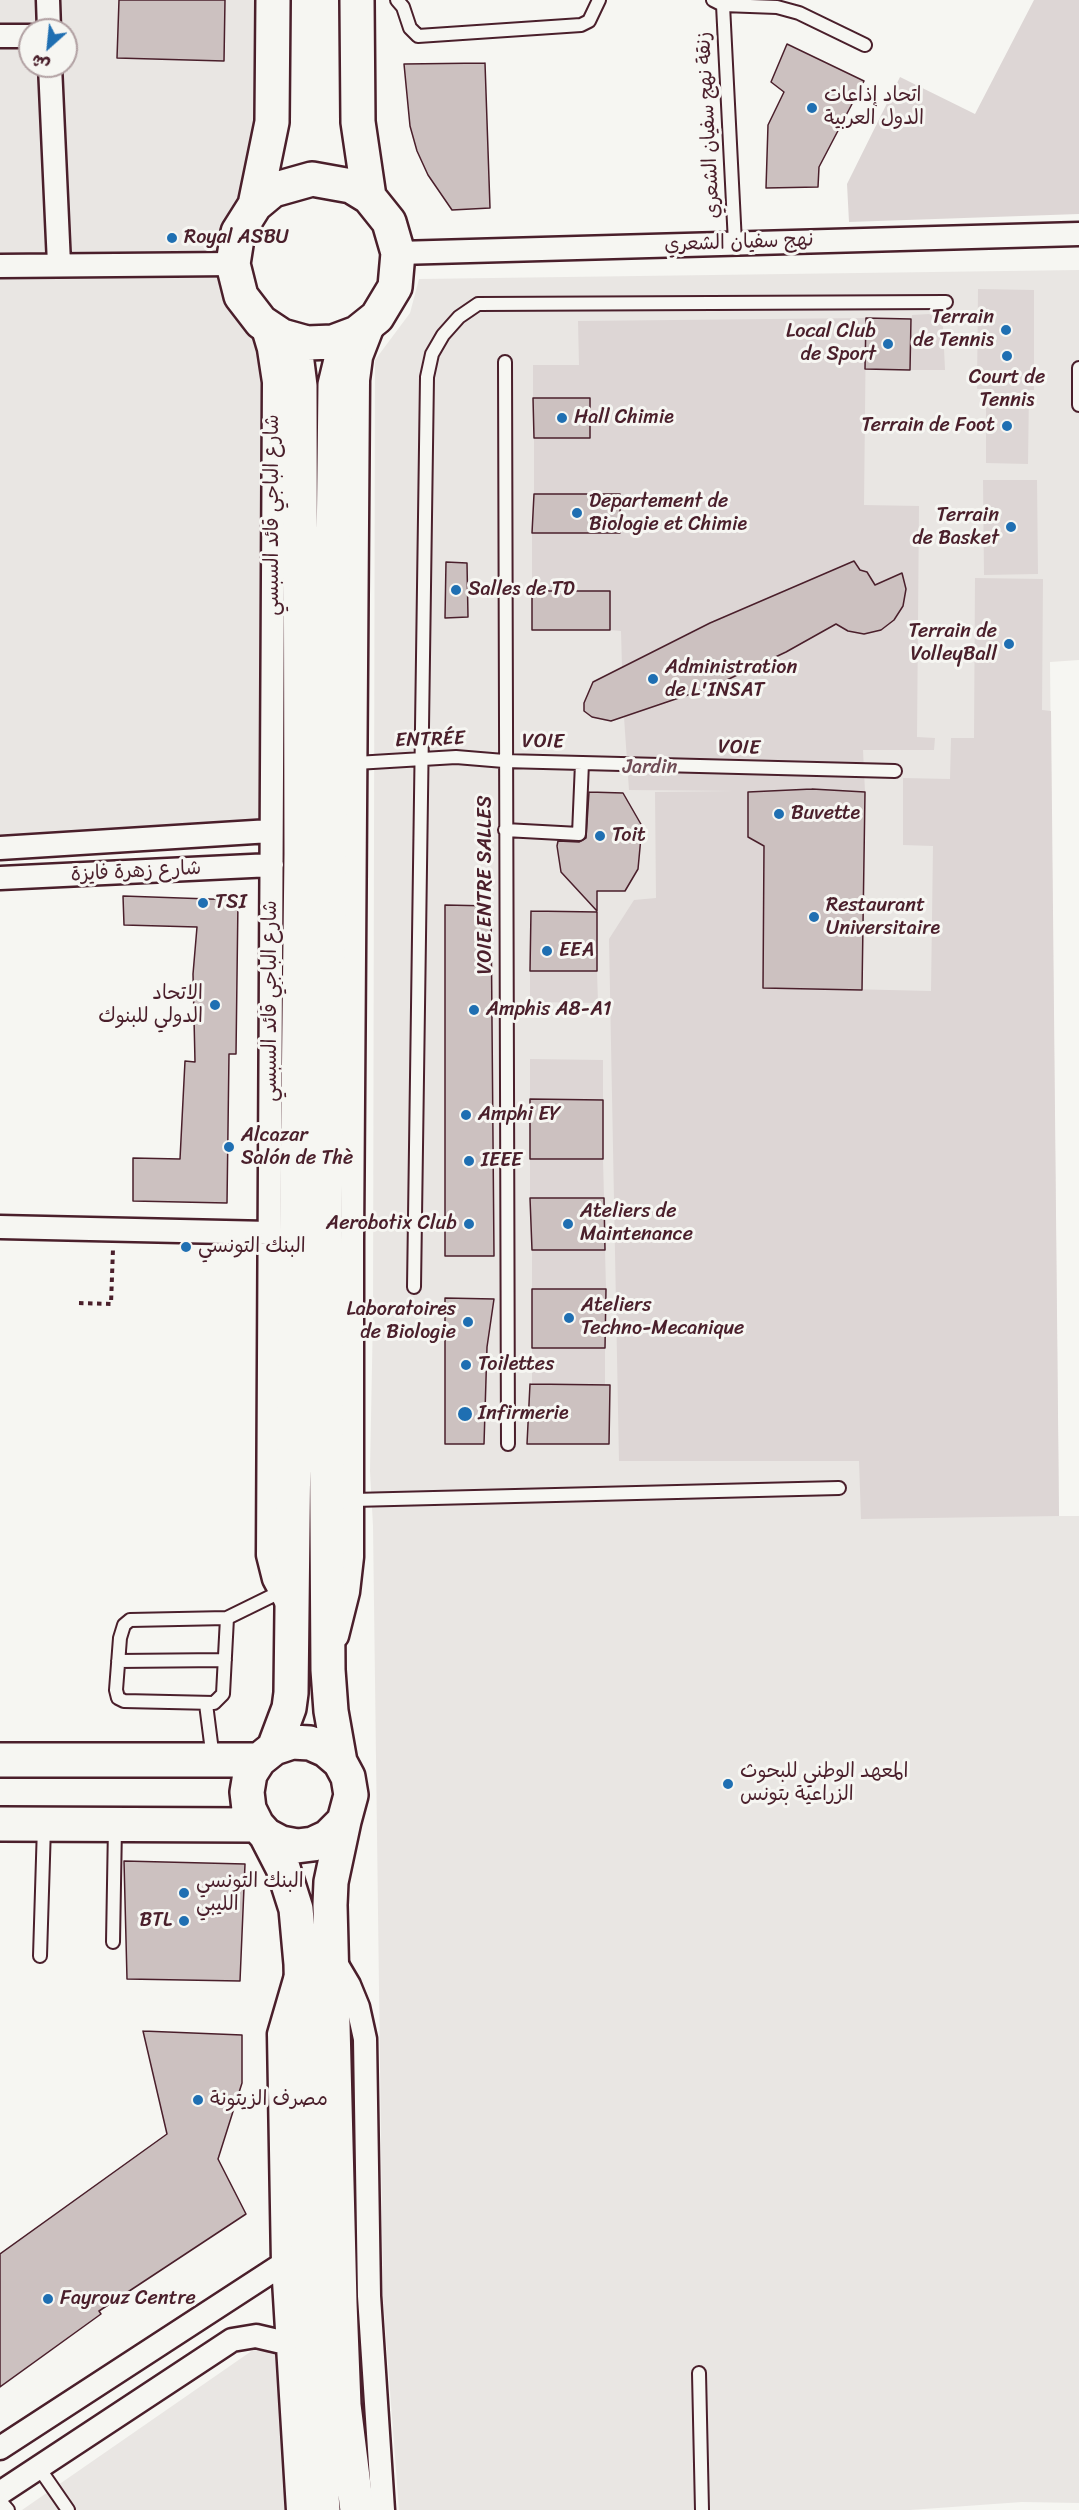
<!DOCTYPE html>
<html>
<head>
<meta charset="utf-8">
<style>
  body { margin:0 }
  #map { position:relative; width:1079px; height:2510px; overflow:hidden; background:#f6f6f2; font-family:Sriracha,"Playpen Sans Arabic",sans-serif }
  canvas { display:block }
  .north { position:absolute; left:18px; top:18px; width:60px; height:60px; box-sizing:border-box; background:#f6f6f2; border:2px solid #b1a0a2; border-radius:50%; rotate:207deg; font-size:16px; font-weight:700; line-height:24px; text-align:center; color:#4a1f2b }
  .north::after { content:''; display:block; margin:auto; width:21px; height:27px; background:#1f6fb2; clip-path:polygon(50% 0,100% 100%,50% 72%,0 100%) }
</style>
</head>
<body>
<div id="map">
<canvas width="1079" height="2510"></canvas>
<div class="north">ش</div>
</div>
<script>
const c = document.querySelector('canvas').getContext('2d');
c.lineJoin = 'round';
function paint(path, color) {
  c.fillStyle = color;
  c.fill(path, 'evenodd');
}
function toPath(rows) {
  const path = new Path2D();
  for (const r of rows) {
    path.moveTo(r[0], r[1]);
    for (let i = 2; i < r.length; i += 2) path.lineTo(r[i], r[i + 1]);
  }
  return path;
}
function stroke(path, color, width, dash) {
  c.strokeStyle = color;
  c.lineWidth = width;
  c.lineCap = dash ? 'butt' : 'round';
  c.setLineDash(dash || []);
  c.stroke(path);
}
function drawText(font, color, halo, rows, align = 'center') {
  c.font = font + ' Sriracha,"Playpen Sans Arabic",sans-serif';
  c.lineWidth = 6;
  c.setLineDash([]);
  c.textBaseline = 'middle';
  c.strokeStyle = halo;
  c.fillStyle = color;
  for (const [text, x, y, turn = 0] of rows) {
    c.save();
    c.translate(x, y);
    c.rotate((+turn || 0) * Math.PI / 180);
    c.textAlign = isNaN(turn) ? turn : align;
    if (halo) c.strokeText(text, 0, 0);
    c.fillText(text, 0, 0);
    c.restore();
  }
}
paint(toPath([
  [0,0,259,0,258,119,243,196,250,325,262,378,260,821,0,836],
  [30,30,66,30,66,66,30,66],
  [1079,270,1079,660,1050,662,1059,1516,1079,1516,1079,2503,1022,2502,910,2510,399,2510,383,2297,373,1526,370,1471,373,1314,375,360,410,313,419,279],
  [253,2350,276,2353,285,2510,22,2510]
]), '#e9e6e3');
paint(toPath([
  [1034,0,1079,0,1079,214,849,222,847,184,900,77,975,114],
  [978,289,1034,290,1034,390,1029,390,1028,464,986,463,986,389,977,389],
  [929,314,941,321,943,327,945,370,910,370,912,315],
  [866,318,864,505,919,506,917,737,935,738,934,750,863,750,865,792,748,791,748,837,764,846,763,987,931,991,933,846,903,845,903,778,950,779,951,738,974,738,975,578,1043,579,1042,710,1051,711,1059,1516,861,1519,859,1461,619,1461,609,939,634,900,656,898,655,792,734,791,629,790,624,717,836,624,881,630,894,620,903,606,906,589,902,573,875,585,867,572,860,570,854,561,710,623,622,667,621,631,610,630,610,591,532,591,532,533,620,533,620,494,534,494,534,438,590,438,590,398,533,398,533,365,579,365,578,321],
  [983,480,1037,480,1038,574,984,575],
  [530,971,597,971,598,1003,530,1002],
  [530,1059,603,1060,603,1100,530,1099],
  [530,1159,603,1159,604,1198,530,1198],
  [532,1250,605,1250,606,1289,532,1289],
  [532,1348,605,1348,605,1387,532,1387]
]), '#ddd6d5');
const building = toPath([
  [119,0,225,0,224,61,117,58,119,0],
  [787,44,864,81,819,167,818,187,766,188,768,125,784,92,771,82,787,44],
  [485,63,490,208,452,210,428,175,417,151,410,126,404,64,485,63],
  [866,318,911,319,910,370,865,369,866,318],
  [533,398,590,398,590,438,534,438,533,398],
  [534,494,620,494,620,533,532,533,534,494],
  [854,561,860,570,867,572,875,585,902,573,906,589,903,606,894,620,881,630,864,634,848,631,836,624,786,652,714,686,611,721,592,717,584,711,584,703,593,682,710,623,854,561],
  [446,562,467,563,468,617,445,618,446,562],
  [532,591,610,591,610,630,532,630,532,591],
  [812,789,865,792,862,990,763,988,764,846,748,837,748,792,812,789],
  [589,792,623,793,642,826,638,869,625,891,597,891,597,911,561,872,557,846,558,841,579,842,586,838,589,792],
  [123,896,238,900,236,1054,229,1054,227,1203,133,1201,133,1158,180,1159,185,1061,195,1062,193,974,197,927,124,925,123,896],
  [445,905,491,906,494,1256,445,1256,445,905],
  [531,911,597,912,597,971,530,971,531,911],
  [530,1099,603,1100,603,1159,530,1159,530,1099],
  [530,1198,604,1198,605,1250,532,1250,530,1198],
  [532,1289,606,1289,605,1348,532,1348,532,1289],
  [445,1298,494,1299,487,1347,484,1444,445,1444,445,1298],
  [530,1384,610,1385,609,1444,527,1444,530,1384],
  [124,1861,245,1864,240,1981,127,1979,124,1861],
  [143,2031,242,2035,242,2083,218,2159,246,2214,99,2311,101,2314,0,2387,0,2254,167,2134,143,2031]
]);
paint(building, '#ccc1c0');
stroke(building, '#4a1f2b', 1.5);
const lane = toPath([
  [397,0,403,7,410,28,418,36,581,25,589,21,599,0],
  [713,0,723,5,777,7,799,13,865,45],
  [723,5,735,243],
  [505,362,508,1444],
  [1079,368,1079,405],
  [356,763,456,757,504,761,895,771],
  [505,830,579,834,582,763],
  [414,1287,427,377,432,354,443,335,459,317,478,304,946,302],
  [353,1500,839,1488],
  [227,1618,223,1694,214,1703,124,1701,118,1698,116,1690,120,1638,124,1625,130,1620,227,1618,280,1592],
  [118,1661,225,1660],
  [206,1704,213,1759],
  [113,1942,115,1826],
  [40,1956,44,1826],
  [699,2373,702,2510],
  [39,2468,68,2510],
  [0,2501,8,2510]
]);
const street = toPath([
  [48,0,49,30],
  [0,36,30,36],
  [50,66,59,264],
  [398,253,1079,234],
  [0,266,233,264],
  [261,322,269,349,274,382,268,1555,274,1579,289,1607],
  [0,848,270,831],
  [0,878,272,865],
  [0,1227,270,1233],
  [337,1636,348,1592,352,1557,352,1242,358,380,361,357,373,326],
  [333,1958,349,1985,358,2007,365,2039,369,2296,383,2510],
  [295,1979,279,2034,283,2264,298,2510],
  [0,2448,283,2264],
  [0,2493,232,2340,256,2336,286,2343]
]);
const secondary = toPath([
  [357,0,358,122,369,197],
  [255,205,272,122,273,0],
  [274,1748,292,1742,310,1743,326,1750,340,1762,348,1777,351,1795,344,1821,328,1837,313,1844,297,1846,281,1843,266,1835,257,1825,249,1809,247,1792,250,1774,259,1760,274,1748,289,1708,291,1693,301,854,300,386,297,362,290,345,282,336,261,322,241,296,233,264,238,232,255,205,273,190,312,179,351,186,369,197,389,222,398,253,395,287,377,317,357,333,333,342,307,343,282,336],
  [0,1760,259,1760],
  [340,1762,331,1711,328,1670,325,1227,335,385,343,352,357,333],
  [344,1821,331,1882,330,1905,340,2303,344,2405,357,2510],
  [0,1824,257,1825],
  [266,1835,283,1868,296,1909,301,1964,309,2306,323,2510]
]);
stroke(lane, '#4a1f2b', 16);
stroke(street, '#4a1f2b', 27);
stroke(secondary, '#4a1f2b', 38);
stroke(toPath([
  [79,1303,111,1304,113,1249]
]), '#4a1f2b', 4, [4.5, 4.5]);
stroke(lane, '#f6f6f2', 12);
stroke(street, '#f6f6f2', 22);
stroke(secondary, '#f6f6f2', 33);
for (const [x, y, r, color] of [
  [812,108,6,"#1f6fb2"],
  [172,238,6,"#1f6fb2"],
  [1006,330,6,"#1f6fb2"],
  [888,344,6,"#1f6fb2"],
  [1007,356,6,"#1f6fb2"],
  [562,418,6,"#1f6fb2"],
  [1007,426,6,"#1f6fb2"],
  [577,513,6,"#1f6fb2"],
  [1011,527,6,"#1f6fb2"],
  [456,590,6,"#1f6fb2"],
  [1009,644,6,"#1f6fb2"],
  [653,679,6,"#1f6fb2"],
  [779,814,6,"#1f6fb2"],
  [600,836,6,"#1f6fb2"],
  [203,903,6,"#1f6fb2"],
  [814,917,6,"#1f6fb2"],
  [547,951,6,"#1f6fb2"],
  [215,1005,6,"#1f6fb2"],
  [474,1010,6,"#1f6fb2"],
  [466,1115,6,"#1f6fb2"],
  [229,1147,6,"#1f6fb2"],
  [469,1161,6,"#1f6fb2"],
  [469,1224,6,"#1f6fb2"],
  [568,1224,6,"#1f6fb2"],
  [186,1247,6,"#1f6fb2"],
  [569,1318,6,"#1f6fb2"],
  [468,1322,6,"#1f6fb2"],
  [466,1365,6,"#1f6fb2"],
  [465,1414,8,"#1f6fb2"],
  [728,1784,6,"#1f6fb2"],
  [184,1893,6,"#1f6fb2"],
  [184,1921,6,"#1f6fb2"],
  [198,2100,6,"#1f6fb2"],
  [48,2299,6,"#1f6fb2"]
]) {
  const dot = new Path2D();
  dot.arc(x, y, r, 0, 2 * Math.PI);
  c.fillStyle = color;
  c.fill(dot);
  stroke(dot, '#f6f6f2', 2);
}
drawText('20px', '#4a1f2b', '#f6f6f2', [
  ["اتحاد إذاعات",824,96],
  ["الدول العربية",824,119],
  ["Royal ASBU",184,238],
  ["Terrain",994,318,"right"],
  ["de Tennis",994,341,"right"],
  ["Local Club",876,332,"right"],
  ["de Sport",876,355,"right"],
  ["Court de",1007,378,"center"],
  ["Tennis",1007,401,"center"],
  ["Hall Chimie",574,418],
  ["Terrain de Foot",995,426,"right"],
  ["Departement de",589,502],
  ["Biologie et Chimie",589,525],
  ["Terrain",999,516,"right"],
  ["de Basket",999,539,"right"],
  ["Salles de TD",468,590],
  ["Terrain de",997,632,"right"],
  ["VolleyBall",997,655,"right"],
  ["Administration",665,668],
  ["de L'INSAT",665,691],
  ["Buvette",791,814],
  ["Toit",612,836],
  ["TSI",215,903],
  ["Restaurant",826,906],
  ["Universitaire",826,929],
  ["EEA",559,951],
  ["الاتحاد",203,994,"right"],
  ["الدولي للبنوك",203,1017,"right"],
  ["Amphis A8-A1",486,1010],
  ["Amphi EY",478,1115],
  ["Alcazar",241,1136],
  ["Salón de Thè",241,1159],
  ["IEEE",481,1161],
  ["Ateliers de",580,1212],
  ["Maintenance",580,1235],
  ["Aerobotix Club",457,1224,"right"],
  ["البنك التونسي",198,1247],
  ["Ateliers",581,1306],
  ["Techno-Mecanique",581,1329],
  ["Laboratoires",456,1310,"right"],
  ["de Biologie",456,1333,"right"],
  ["Toilettes",478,1365],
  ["Infirmerie",478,1414],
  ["المعهد الوطني للبحوث",740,1772],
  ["الزراعية بتونس",740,1795],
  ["البنك التونسي",196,1882],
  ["الليبي",196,1905],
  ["BTL",172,1921,"right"],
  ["مصرف الزيتونة",210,2100],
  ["Fayrouz Centre",60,2299]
], 'left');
drawText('20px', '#4a1f2b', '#f6f6f2', [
  ["زنقة نهج سفيان الشعري",709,125,-93],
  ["نهج سفيان الشعري",739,243,-2],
  ["شارع الباجي قائد السبسي",273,515,-90],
  ["ENTRÉE",430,740,-2],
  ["VOIE",543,742,1],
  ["VOIE",739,748,2],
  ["شارع زهرة فايزة",136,872,-3],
  ["VOIE ENTRE SALLES",486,885,-90],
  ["شارع الباجي قائد السبسي",271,1001,-90]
]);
drawText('20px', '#6f4d56', '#f6f6f2', [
  ["Jardin",650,768]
]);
</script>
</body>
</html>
